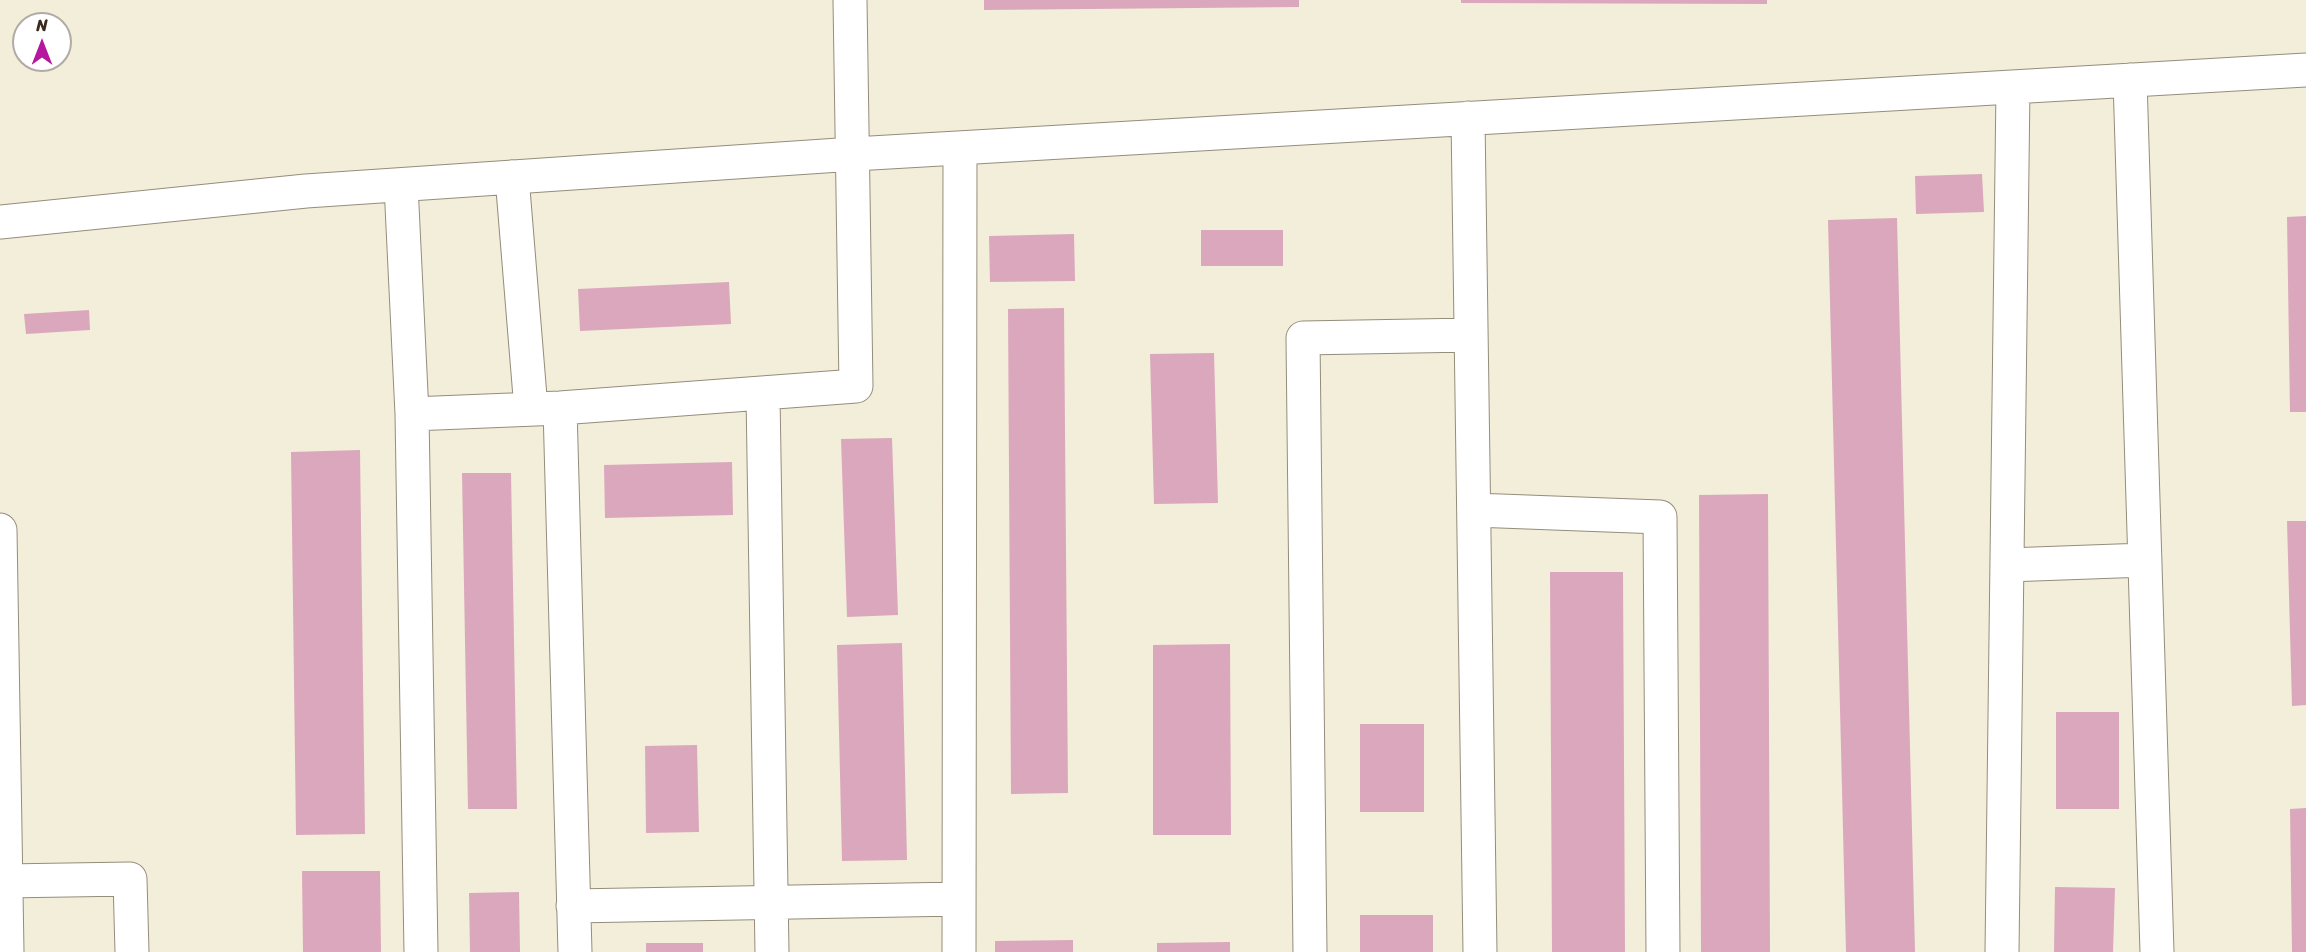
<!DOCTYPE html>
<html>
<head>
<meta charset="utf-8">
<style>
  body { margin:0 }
  #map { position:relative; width:2306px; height:952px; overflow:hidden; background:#f2eed9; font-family:Sriracha,sans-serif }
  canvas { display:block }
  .north { position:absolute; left:12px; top:12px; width:60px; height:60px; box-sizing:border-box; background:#fff; border:2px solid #b1aaa5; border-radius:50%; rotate:0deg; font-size:16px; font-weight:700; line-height:24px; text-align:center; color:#3b2a1e }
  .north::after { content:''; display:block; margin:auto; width:21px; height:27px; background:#b5179e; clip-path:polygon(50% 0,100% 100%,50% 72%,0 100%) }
</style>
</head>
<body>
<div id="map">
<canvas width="2306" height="952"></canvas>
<div class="north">N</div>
</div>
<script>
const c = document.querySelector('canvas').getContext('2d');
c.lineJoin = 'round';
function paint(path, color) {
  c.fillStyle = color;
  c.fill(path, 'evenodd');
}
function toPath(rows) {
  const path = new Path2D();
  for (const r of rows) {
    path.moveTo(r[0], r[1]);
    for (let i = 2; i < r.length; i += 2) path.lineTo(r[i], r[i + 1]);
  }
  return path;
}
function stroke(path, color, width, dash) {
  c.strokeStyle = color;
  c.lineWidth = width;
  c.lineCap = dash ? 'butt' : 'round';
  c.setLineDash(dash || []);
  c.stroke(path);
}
paint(toPath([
  [984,0,1299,0,1299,7,984,10],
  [1461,0,1767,0,1767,4,1461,3],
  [1982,174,1984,212,1916,214,1915,176],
  [2306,216,2306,412,2290,412,2287,217],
  [1897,218,1915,952,1846,952,1828,220],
  [1201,230,1283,230,1283,266,1201,266],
  [1074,234,1075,281,990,282,989,236],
  [729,282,731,324,580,331,578,289],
  [1064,308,1068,793,1011,794,1008,309],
  [89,310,90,330,26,334,24,314],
  [1214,353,1218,503,1154,504,1150,354],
  [892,438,898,615,847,617,841,439],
  [360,450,365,834,296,835,291,452],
  [732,462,733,515,605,518,604,465],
  [462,473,511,473,517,809,468,809],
  [1768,494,1770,952,1701,952,1699,495],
  [2287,521,2306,521,2306,705,2292,706],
  [1550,572,1623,572,1625,952,1552,952],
  [902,643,907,860,842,861,837,645],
  [1230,644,1231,835,1153,835,1153,645],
  [2056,712,2119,712,2119,809,2056,809],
  [1360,724,1424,724,1424,812,1360,812],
  [697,745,699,832,646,833,645,746],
  [2306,808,2306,952,2292,952,2290,809],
  [302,871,380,871,381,952,303,952],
  [2055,887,2115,888,2113,952,2054,952],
  [519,892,520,952,470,952,469,893],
  [1360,915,1433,915,1433,952,1360,952],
  [1073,940,1073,952,995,952,995,941],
  [1230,942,1230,952,1157,952,1157,943],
  [646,943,703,943,703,952,646,952]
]), '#dba7bd');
const minor = toPath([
  [2130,80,2157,952],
  [1468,118,1480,952],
  [512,177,531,409],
  [401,185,412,414,421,952],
  [0,222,306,191,854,154,2306,70],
  [763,395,772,952],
  [560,408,575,952],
  [412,414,560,408,856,386,850,0],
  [1474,510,1660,517,1663,952],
  [0,530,7,952],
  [2007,565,2145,560],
  [5,881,130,879,132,952],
  [573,906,959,899],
  [959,952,960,148],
  [1310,952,1303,338,1471,335],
  [2002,952,2013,87]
]);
stroke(minor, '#968c7c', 35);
stroke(minor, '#fff', 33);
</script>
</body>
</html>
